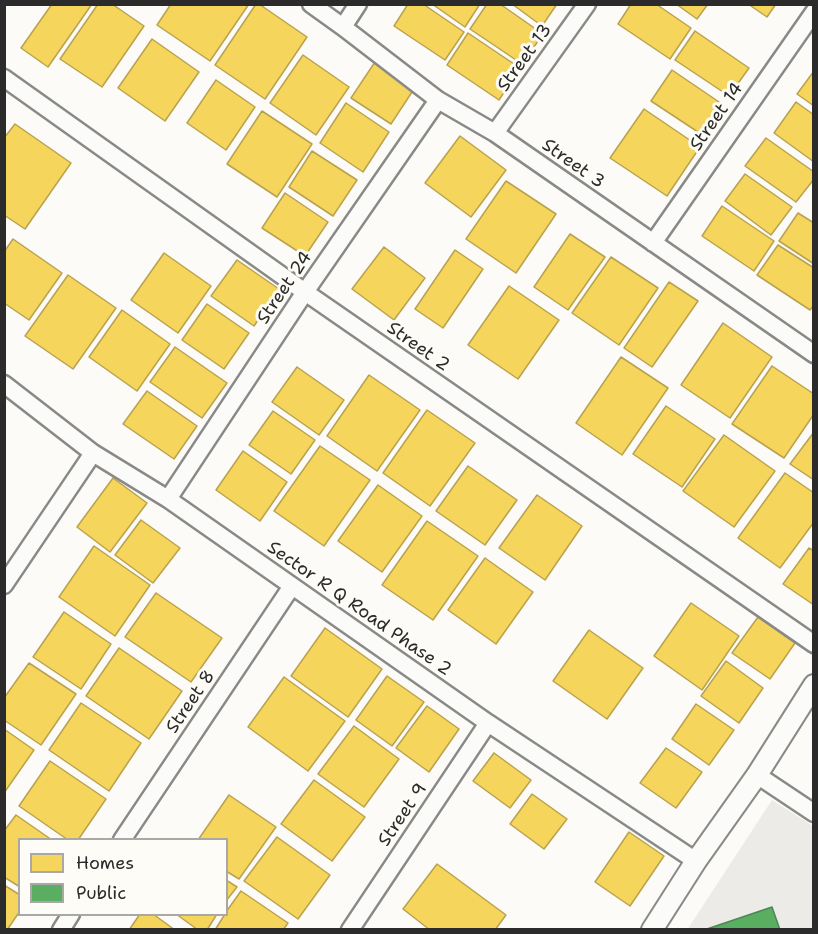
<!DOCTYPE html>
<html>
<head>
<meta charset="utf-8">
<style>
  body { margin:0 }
  #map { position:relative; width:818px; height:934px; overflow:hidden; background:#fcfbf8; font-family:"Shantell Sans",sans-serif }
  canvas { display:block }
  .frame { position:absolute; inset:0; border:6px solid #2b2b2b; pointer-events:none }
  .legend { position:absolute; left:18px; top:838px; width:210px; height:78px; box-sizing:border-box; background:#fdfcf7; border:2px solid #a9a8a5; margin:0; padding:8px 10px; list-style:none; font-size:18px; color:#2b2b2b }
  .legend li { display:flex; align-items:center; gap:12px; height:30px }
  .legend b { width:30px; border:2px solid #a9a8a5 }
</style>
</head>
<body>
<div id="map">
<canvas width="818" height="934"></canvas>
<div class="frame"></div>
<ul class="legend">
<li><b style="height:16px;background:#f6d55c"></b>Homes</li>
<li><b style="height:16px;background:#5aae61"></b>Public</li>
</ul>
</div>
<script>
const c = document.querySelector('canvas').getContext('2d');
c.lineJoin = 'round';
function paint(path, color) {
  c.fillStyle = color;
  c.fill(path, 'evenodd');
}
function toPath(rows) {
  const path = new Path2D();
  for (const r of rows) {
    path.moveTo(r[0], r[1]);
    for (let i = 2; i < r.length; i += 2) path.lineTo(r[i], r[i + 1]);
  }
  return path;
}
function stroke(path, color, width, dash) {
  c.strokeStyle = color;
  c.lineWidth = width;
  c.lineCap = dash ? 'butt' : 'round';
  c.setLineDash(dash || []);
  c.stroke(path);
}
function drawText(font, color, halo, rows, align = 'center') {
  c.font = font + ' "Shantell Sans",sans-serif';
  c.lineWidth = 6;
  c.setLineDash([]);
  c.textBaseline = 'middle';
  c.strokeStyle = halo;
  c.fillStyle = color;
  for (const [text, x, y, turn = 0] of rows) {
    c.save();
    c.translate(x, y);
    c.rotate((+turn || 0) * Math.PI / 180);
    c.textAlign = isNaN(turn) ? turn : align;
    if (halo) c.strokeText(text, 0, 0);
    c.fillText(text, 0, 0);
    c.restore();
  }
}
paint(toPath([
  [772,800,813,826,813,929,687,930]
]), '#ecebe8');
const homes = toPath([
  [52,4,92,4,48,67,21,48,52,4],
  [98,4,112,4,144,26,102,87,60,59,98,4],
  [171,4,249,4,210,61,157,25,171,4],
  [256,4,259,4,307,37,265,99,215,65,256,4],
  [408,4,423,4,464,32,445,60,394,26,408,4],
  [432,4,480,4,465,27,432,4],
  [487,4,500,4,543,34,522,64,470,29,487,4],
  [512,4,557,4,542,26,512,4],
  [631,4,656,4,691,28,670,59,618,24,631,4],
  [676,4,708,4,697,19,676,4],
  [748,4,776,4,767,17,748,4],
  [695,31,749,68,729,96,675,60,695,31],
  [468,33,520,68,499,100,447,65,468,33],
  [152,39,199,72,165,121,118,88,152,39],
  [303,55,349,87,316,135,270,103,303,55],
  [375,62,414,89,391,124,351,98,375,62],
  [672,70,722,104,701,134,651,101,672,70],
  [814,71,814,106,797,94,814,71],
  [216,80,255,107,226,150,187,123,216,80],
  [796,102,814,115,814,162,774,133,796,102],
  [346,103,389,132,363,172,320,143,346,103],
  [644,109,700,147,667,196,610,158,644,109],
  [262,111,312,144,277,197,227,164,262,111],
  [15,124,71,163,25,229,4,215,4,138,15,124],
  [460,136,506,170,471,217,425,183,460,136],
  [766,138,814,172,814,179,796,202,745,166,766,138],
  [312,151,357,180,333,216,289,187,312,151],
  [745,174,792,207,771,235,725,201,745,174],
  [506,181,556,214,516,273,466,239,506,181],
  [285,193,328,222,305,256,262,228,285,193],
  [722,206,774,241,754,271,702,236,722,206],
  [798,213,814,223,814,264,779,241,798,213],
  [570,234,605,257,568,310,534,287,570,234],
  [13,239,62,273,29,320,4,303,4,252,13,239],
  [778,245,814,268,814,305,810,310,757,275,778,245],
  [384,247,425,278,394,320,352,289,384,247],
  [455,250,483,269,443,328,415,309,455,250],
  [164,253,211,286,178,333,131,300,164,253],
  [611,257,658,288,619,345,572,313,611,257],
  [237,260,279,289,254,326,211,296,237,260],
  [68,275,116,308,73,369,25,336,68,275],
  [669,282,698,301,652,367,624,348,669,282],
  [509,286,559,320,518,379,468,345,509,286],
  [207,304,249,333,224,369,182,340,207,304],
  [122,310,170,344,137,391,89,357,122,310],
  [723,323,772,357,730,418,681,385,723,323],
  [175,347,227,383,202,418,150,382,175,347],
  [621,357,668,388,622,455,576,423,621,357],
  [772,366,814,394,814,414,784,458,732,424,772,366],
  [297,367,344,400,319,435,272,402,297,367],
  [369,375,420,410,377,471,327,436,369,375],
  [147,391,197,426,174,459,123,424,147,391],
  [666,406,715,439,682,487,633,454,666,406],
  [427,410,475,443,430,506,383,473,427,410],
  [273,411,315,440,291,474,249,445,273,411],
  [814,432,814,480,790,464,814,432],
  [724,435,775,471,734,527,683,491,724,435],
  [320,446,370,480,324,546,274,511,320,446],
  [243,451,287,482,260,521,216,490,243,451],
  [468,466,517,500,485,545,436,511,468,466],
  [785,473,814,493,814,522,780,568,738,538,785,473],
  [113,478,147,503,110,552,77,527,113,478],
  [378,485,422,516,382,572,338,541,378,485],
  [537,495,582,526,545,580,499,548,537,495],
  [141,520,180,548,153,583,115,555,141,520],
  [427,521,478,556,433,620,382,585,427,521],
  [94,546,150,585,115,636,59,597,94,546],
  [809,548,814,551,814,605,783,584,809,548],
  [485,558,533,592,496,644,448,610,485,558],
  [156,593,222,638,191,682,125,637,156,593],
  [691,603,739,636,702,690,654,656,691,603],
  [64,612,111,644,81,689,33,657,64,612],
  [758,617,795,643,770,679,732,653,758,617],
  [325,628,382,669,348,717,291,676,325,628],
  [589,630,643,668,607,719,553,681,589,630],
  [119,648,182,691,149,739,86,696,119,648],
  [726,661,763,688,739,723,701,696,726,661],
  [29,663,76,694,41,745,4,720,4,698,29,663],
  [387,676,424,702,392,746,356,720,387,676],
  [284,677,345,721,308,771,248,727,284,677],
  [81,703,141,743,109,791,49,750,81,703],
  [696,704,734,730,709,765,672,739,696,704],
  [427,706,459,729,429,772,396,748,427,706],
  [354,726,399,759,364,807,318,774,354,726],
  [4,729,34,750,4,793,4,729],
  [666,748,702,772,676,808,640,783,666,748],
  [494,753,531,780,510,808,473,781,494,753],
  [50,761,106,799,78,840,68,840,19,806,50,761],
  [314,780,365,817,332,861,281,824,314,780],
  [532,794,567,819,544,849,510,824,532,794],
  [229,795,276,827,239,879,226,871,226,840,198,840,229,795],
  [16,815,52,840,20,840,20,887,4,877,4,831,16,815],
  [629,832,664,856,630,906,595,882,629,832],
  [277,837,330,875,298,919,244,881,277,837],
  [437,864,506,915,495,930,430,930,403,909,437,864],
  [226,880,237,887,226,901,226,880],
  [4,885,20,895,20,911,7,930,4,930,4,885],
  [241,891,288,923,283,930,215,930,225,914,226,914,226,912,241,891],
  [140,914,153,914,175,930,129,930,140,914],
  [176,914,217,914,207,930,198,930,176,914]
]);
paint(homes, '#f6d55c');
stroke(homes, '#b9a24d', 1.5);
const public = toPath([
  [772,907,780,930,704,930,772,907]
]);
paint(public, '#5aae61');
stroke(public, '#4c8751', 1.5);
const minor = toPath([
  [311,4,343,27,438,100,495,133,814,354],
  [343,27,358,4],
  [4,78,305,292,814,644],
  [495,133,587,4],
  [653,243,814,12],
  [4,384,93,453,168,499,488,723,696,861],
  [168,499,305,292,438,100],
  [4,585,93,453],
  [757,775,814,813],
  [122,840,292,586],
  [61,930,71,914],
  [350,930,488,723]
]);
const tertiary = toPath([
  [652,930,696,861,757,775,814,685]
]);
stroke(minor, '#898987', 21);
stroke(tertiary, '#898987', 24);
stroke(minor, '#fbfbf9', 16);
stroke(tertiary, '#fbfbf9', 20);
drawText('18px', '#2b2b2b', '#fdfcf7', [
  ["Street 13",525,58,-54],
  ["Street 14",717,117,-55],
  ["Street 3",573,164,35],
  ["Street 24",285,288,-56],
  ["Street 2",418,347,35],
  ["Sector R Q Road Phase 2",359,609,35],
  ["Street 8",191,702,-56],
  ["Street 9",403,815,-56]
]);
</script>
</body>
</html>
